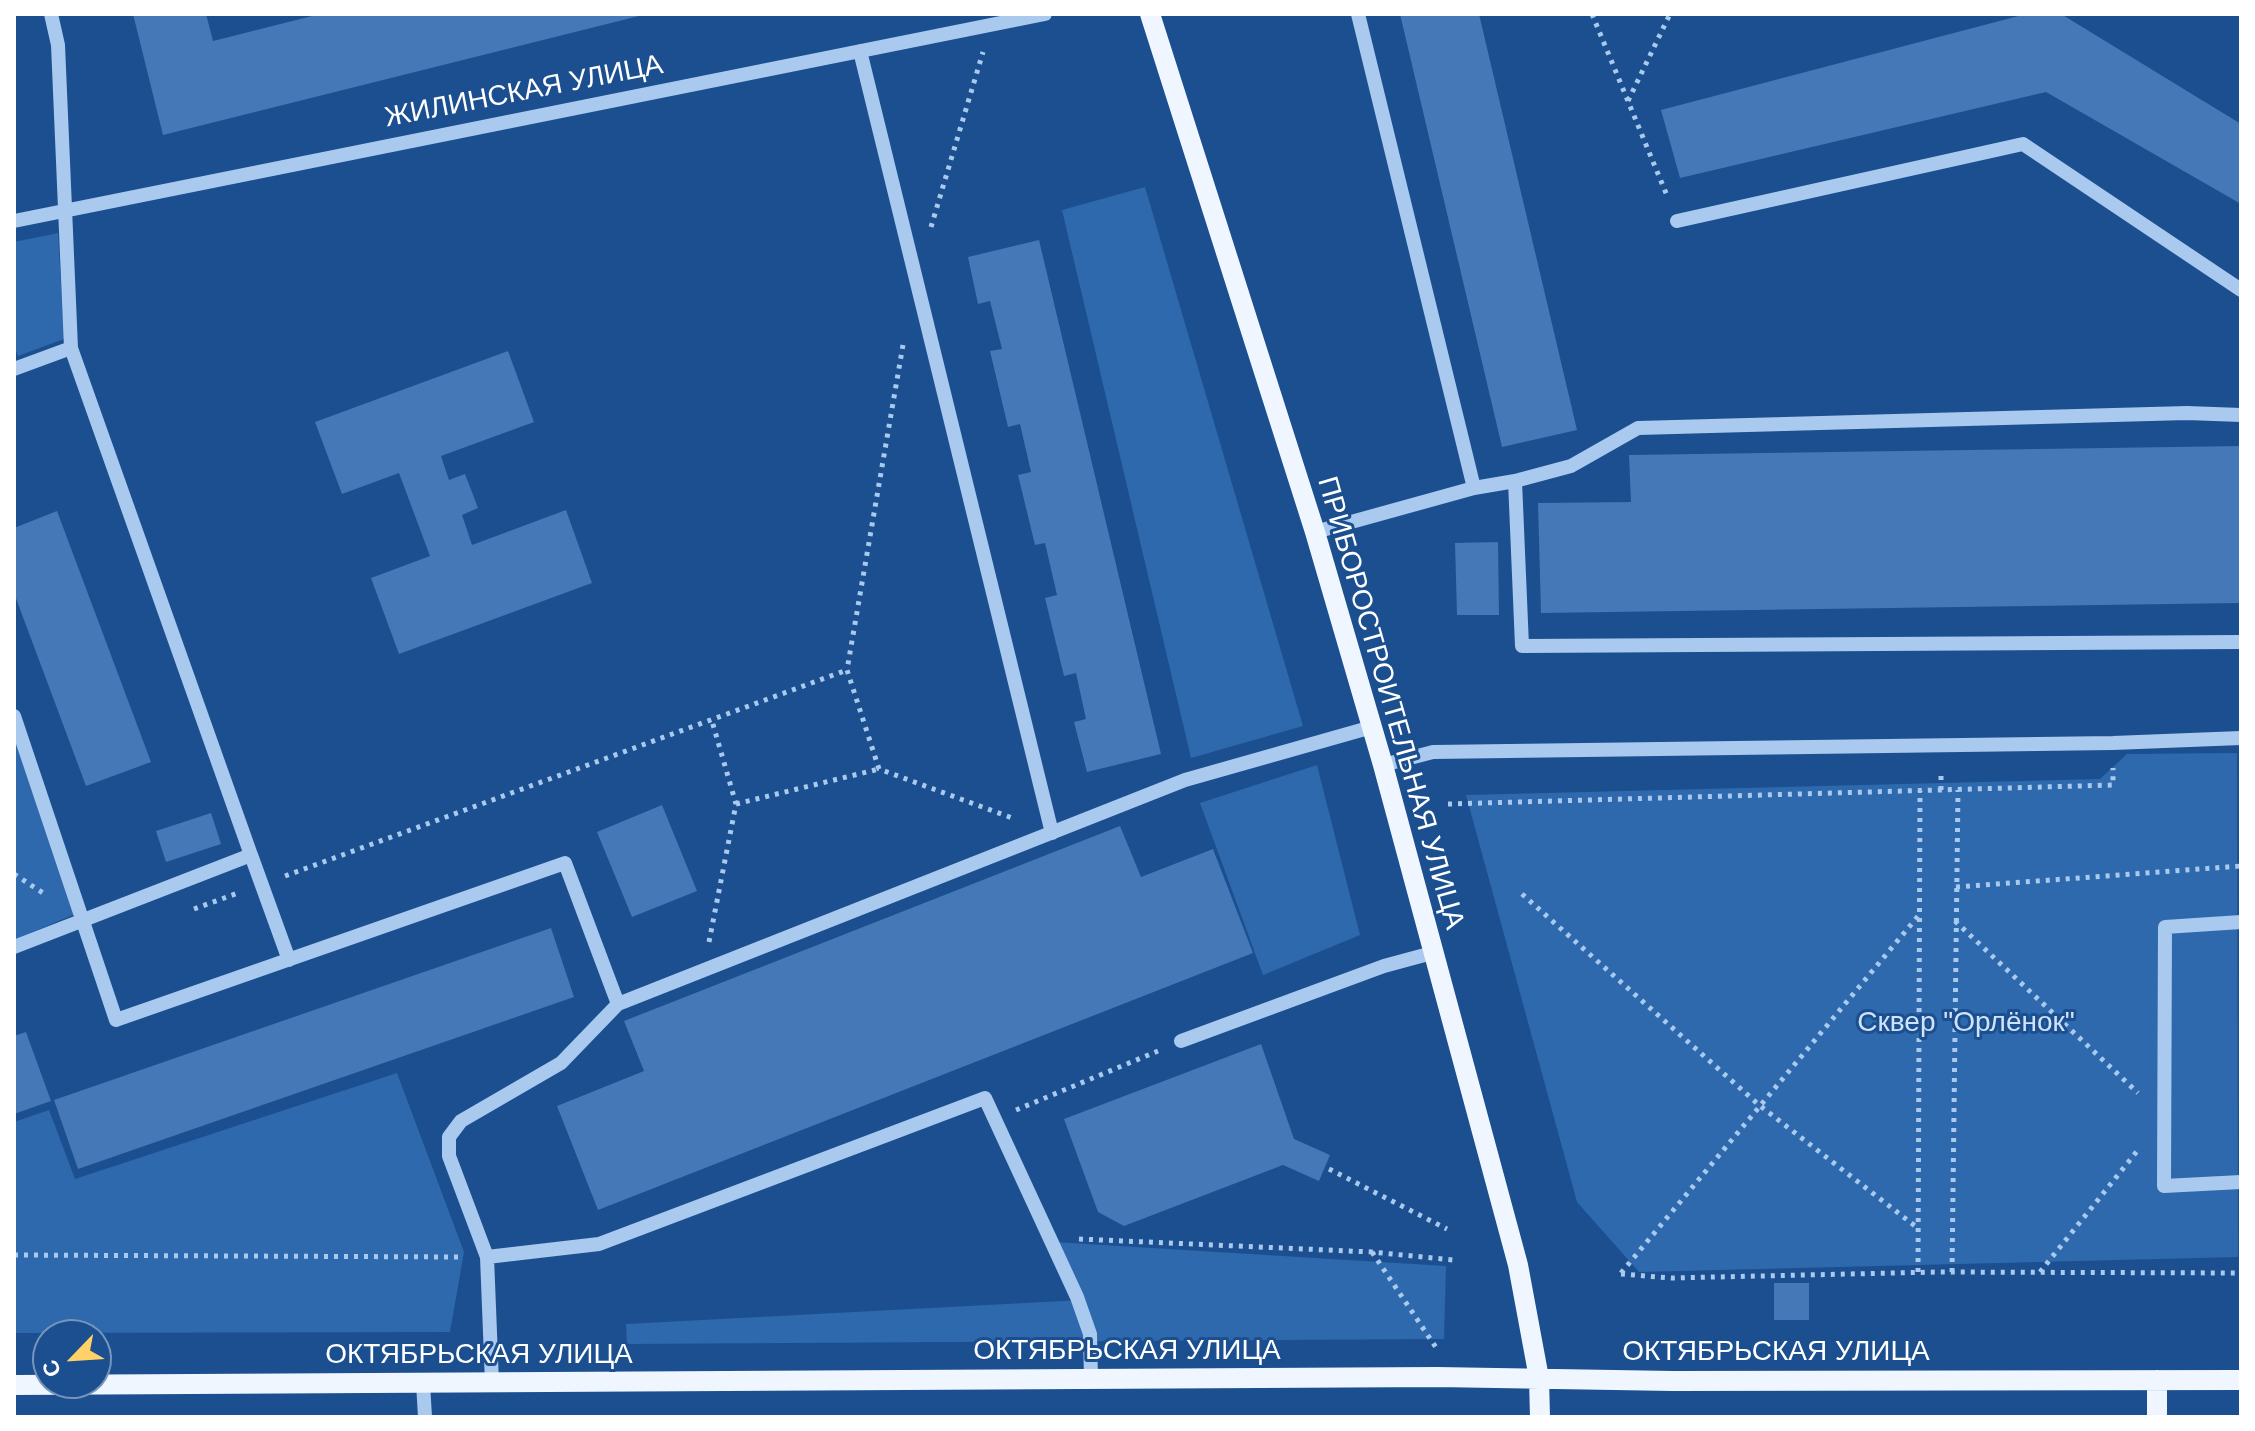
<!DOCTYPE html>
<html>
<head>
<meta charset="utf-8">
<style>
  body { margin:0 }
  #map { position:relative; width:2255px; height:1431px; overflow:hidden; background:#1b4f8f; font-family:Helvetica,sans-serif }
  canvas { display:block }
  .frame { position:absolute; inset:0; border:16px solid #fff; pointer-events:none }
  .north { position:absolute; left:32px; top:1319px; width:80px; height:80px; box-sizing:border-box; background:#1b4f8f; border:2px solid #7695bc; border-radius:50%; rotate:245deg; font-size:22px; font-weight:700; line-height:32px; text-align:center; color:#fff }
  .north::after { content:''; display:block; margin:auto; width:28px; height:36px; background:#ffd166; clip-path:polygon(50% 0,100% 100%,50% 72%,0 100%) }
</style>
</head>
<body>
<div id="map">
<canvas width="2255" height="1431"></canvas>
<div class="frame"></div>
<div class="north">С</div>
</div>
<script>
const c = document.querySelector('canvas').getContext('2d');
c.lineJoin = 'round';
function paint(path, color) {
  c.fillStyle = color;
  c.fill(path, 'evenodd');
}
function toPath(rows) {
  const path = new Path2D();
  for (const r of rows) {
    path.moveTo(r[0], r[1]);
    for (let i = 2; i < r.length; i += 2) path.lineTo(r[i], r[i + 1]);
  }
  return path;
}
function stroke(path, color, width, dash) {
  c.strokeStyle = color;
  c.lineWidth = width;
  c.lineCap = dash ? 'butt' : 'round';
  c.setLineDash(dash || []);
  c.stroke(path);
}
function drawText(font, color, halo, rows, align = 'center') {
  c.font = font + ' Helvetica,sans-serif';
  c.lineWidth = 6;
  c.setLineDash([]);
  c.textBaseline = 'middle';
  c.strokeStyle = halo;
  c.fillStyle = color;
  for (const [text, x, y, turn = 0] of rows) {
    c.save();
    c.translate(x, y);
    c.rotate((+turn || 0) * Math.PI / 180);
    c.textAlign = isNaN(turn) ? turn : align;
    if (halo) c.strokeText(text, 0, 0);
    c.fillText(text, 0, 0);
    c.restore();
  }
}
paint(toPath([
  [1145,187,1303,726,1191,758,1062,210],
  [58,233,64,339,18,356,14,345,14,242],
  [14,730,75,914,14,940],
  [2237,753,2238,1257,1639,1272,1577,1202,1466,795,2100,779,2127,754],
  [1317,765,1360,935,1263,975,1200,803],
  [397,1073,464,1252,450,1332,14,1333,14,1122,49,1110,75,1179],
  [1054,1242,1446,1266,1444,1339,627,1344,626,1324,1082,1300]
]), '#2e69ad');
paint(toPath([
  [133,14,206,14,213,41,320,14,643,15,163,135],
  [1400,14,1479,14,1577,430,1502,447],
  [2026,14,2061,14,2241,124,2241,204,2046,92,1680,178,1661,110],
  [1039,240,1161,754,1087,772,1074,722,1086,719,1076,673,1064,676,1045,598,1057,595,1045,543,1035,545,1018,475,1031,472,1020,424,1008,427,990,351,1002,349,990,301,978,304,968,257],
  [508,351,534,422,441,456,449,480,465,474,478,508,462,515,472,545,566,510,592,583,399,654,371,578,430,556,399,473,342,494,315,422],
  [2241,446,2241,603,1541,613,1538,503,1631,502,1629,455],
  [57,511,151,762,86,786,14,593,14,528],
  [1498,542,1499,615,1457,615,1455,543],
  [662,805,697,891,632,917,597,832],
  [211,813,221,844,166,862,156,831],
  [1120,826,1141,877,1213,849,1253,953,598,1210,557,1106,644,1071,624,1021],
  [551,928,574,997,78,1169,54,1100],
  [26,1032,51,1101,14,1114,14,1036],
  [1261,1044,1294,1139,1330,1155,1319,1181,1283,1165,1124,1226,1098,1212,1064,1119],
  [1774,1283,1809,1283,1809,1320,1774,1320]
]), '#4478b7');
stroke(toPath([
  [1592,14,1668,198],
  [1628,101,1670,14],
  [931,227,983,52],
  [903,345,847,670,879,769,1015,819],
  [1941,790,1941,771],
  [736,804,879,769],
  [1448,804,2113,785,2113,768],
  [14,874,46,895],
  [285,876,847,670],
  [1956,887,2241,866],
  [1522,894,1759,1105,1919,1229],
  [194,909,238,893],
  [1955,921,2138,1093],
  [709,942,736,804,712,721],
  [1016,1110,1158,1051],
  [1329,1169,1447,1229],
  [1079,1239,1372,1252,1453,1260],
  [1372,1252,1437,1349],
  [14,1255,461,1257],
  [1918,1272,1920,791],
  [1952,1272,1958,790],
  [2040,1272,2138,1150],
  [1621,1273,1919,915],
  [1621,1274,1671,1278,1938,1272,2241,1273]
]), '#a9c9ee', 5, [4, 6]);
stroke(toPath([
  [1358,14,1474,488],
  [860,51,1052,833],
  [14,221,1045,14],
  [1677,221,2023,144,2241,290],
  [14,369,71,348,58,45,51,14],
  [1515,481,1571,466,1638,428,2187,413,2241,415],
  [1315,532,1474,488,1515,481,1522,646,2241,642],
  [14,716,116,1020,565,863,618,1004],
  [1383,765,1433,752,2113,743,2241,738],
  [251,855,289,960],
  [2241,922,2165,927,2164,1186,2241,1182],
  [14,947,251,855,71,348],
  [1181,1041,1384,966,1432,953],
  [487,1257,449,1156,449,1137,461,1121,561,1063,618,1004,1185,780,1372,727],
  [423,1383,425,1417],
  [492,1383,487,1257,599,1244,985,1098,1077,1297,1090,1334,1091,1379]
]), '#a9c9ee', 14);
stroke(toPath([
  [1150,14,1315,532,1383,765,1518,1265,1539,1378,1540,1417],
  [14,1385,1437,1377,1673,1381,2241,1380],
  [2157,1417,2157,1380]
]), '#f0f6ff', 20);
drawText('28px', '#fff', '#1b4f8f', [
  ["ЖИЛИНСКАЯ УЛИЦА",524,92,-11],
  ["ПРИБОРОСТРОИТЕЛЬНАЯ УЛИЦА",1390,703,74],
  ["ОКТЯБРЬСКАЯ УЛИЦА",1127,1351],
  ["ОКТЯБРЬСКАЯ УЛИЦА",1776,1352],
  ["ОКТЯБРЬСКАЯ УЛИЦА",479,1355]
]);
drawText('28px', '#cfe3fa', '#1b4f8f', [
  ["Сквер \"Орлёнок\"",1966,1023]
]);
</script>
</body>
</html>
